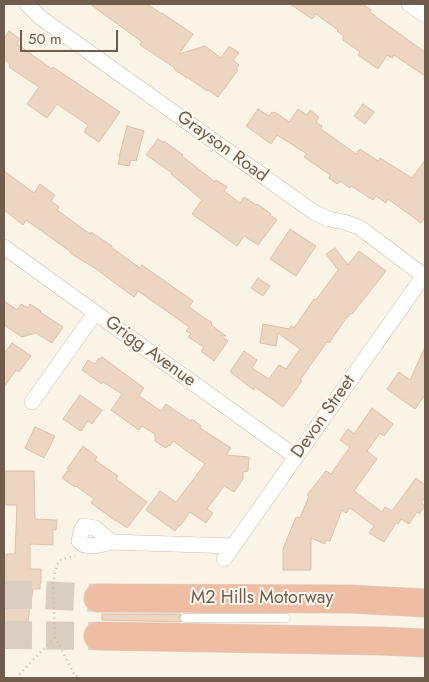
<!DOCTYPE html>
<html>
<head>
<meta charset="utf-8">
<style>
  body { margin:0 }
  #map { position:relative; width:429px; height:682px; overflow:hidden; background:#faf4e7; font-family:Jost,sans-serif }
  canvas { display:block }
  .frame { position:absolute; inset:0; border:5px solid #715d4e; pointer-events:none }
  .scale { position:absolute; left:20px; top:30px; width:98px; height:22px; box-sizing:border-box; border:2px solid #715d4e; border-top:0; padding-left:6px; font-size:15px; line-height:18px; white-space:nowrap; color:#715d4e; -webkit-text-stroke:4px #fdf8ed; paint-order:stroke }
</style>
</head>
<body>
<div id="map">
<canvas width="429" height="682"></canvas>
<div class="frame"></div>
<div class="scale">50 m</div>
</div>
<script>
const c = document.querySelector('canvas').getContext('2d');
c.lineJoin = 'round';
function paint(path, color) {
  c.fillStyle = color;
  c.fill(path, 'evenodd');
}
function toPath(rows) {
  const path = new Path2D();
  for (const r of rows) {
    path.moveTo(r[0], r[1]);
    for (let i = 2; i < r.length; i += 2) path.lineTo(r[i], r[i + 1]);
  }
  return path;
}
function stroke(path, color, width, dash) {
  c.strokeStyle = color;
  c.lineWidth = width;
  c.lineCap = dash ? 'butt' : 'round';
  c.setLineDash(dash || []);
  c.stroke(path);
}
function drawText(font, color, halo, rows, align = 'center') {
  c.font = font + ' Jost,sans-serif';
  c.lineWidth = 4;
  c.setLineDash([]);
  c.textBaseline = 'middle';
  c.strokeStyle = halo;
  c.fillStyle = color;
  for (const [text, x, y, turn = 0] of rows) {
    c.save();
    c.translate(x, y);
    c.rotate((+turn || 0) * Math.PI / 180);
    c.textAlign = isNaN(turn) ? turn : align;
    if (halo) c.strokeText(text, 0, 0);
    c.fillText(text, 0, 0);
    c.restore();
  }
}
const building = toPath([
  [90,4,147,4,162,14,162,13,193,34,179,54,205,46,221,58,229,46,239,53,233,60,239,65,236,69,238,70,218,97,208,90,207,91,187,77,187,78,174,69,175,68,140,45,142,42,90,4],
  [290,4,363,4,371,10,370,12,379,19,425,52,425,76,394,55,392,58,387,55,378,69,358,55,360,52,343,40,343,35,337,31,338,30,316,14,312,19,290,4],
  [9,31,20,39,17,44,52,69,53,67,120,112,99,142,84,132,88,125,57,104,47,118,27,104,39,87,9,67,10,64,4,59,4,39,9,31],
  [363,104,374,112,365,124,354,116,363,104],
  [258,109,269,116,272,112,274,113,275,112,289,122,298,109,307,115,310,110,319,117,316,122,322,126,321,129,356,154,360,149,378,161,380,158,412,178,425,160,425,217,421,223,388,199,386,203,376,196,373,200,351,186,350,188,340,181,337,184,329,178,330,175,304,157,307,154,277,135,271,144,246,126,258,109],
  [127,126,144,131,136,161,131,160,129,166,118,164,120,157,119,157,127,126],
  [158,139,163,142,164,141,183,155,182,156,215,182,216,180,227,187,224,191,240,203,244,197,256,205,257,204,271,214,270,215,277,220,258,245,244,236,237,246,192,214,202,200,171,174,172,173,146,155,158,139],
  [4,171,34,193,40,184,55,195,51,201,59,207,57,210,90,234,91,232,112,246,111,247,140,268,142,265,193,301,189,307,212,323,211,325,226,336,220,335,228,341,214,361,201,351,204,347,188,337,191,334,186,331,189,327,182,322,138,291,134,297,96,269,70,253,71,252,36,227,26,220,23,225,4,210,4,171],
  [290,229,316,246,296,276,270,259,290,229],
  [335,248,348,265,359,251,386,271,352,314,351,313,348,317,347,317,329,343,327,342,300,380,302,381,283,407,255,387,254,390,230,372,244,351,257,360,252,368,269,379,279,365,286,369,300,349,278,333,276,346,260,343,263,324,289,329,291,326,294,328,314,299,316,300,338,270,326,254,335,248],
  [258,278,270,286,263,296,251,288,258,278],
  [4,301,17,310,21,304,28,308,30,304,41,311,40,312,63,327,52,343,36,333,22,337,4,325,4,301],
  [12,343,31,356,19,372,16,370,4,387,4,354,12,343],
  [425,347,425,395,415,409,387,389,399,372,410,380,425,347],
  [102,357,144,388,139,396,161,411,166,404,191,421,192,419,201,426,200,428,231,448,226,455,249,457,248,471,243,472,243,479,234,492,224,486,207,509,213,513,206,523,190,512,180,526,179,525,175,531,146,510,160,491,176,502,205,464,173,441,170,446,169,445,166,448,155,441,155,434,142,426,139,430,111,410,122,394,103,382,102,384,82,370,88,360,95,364,99,358,101,359,102,357],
  [80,395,102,410,92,424,88,421,81,431,63,419,80,395],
  [372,408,393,424,384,436,380,433,367,451,377,459,354,491,382,512,385,507,392,511,416,478,425,485,425,497,421,503,425,506,419,514,417,512,409,524,401,519,398,524,396,523,384,542,369,533,374,526,350,508,346,513,342,510,330,541,326,540,325,544,311,538,311,570,283,570,283,549,296,517,300,518,309,496,307,495,326,471,331,474,350,447,340,440,348,429,354,434,372,408],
  [35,427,55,436,44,458,25,448,35,427],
  [83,446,97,457,95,460,118,476,116,479,147,502,127,528,116,520,116,521,91,503,94,499,76,486,75,487,62,478,67,471,71,471,67,469,83,446],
  [6,471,34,471,35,519,57,520,56,530,53,529,53,545,30,544,30,569,41,569,41,583,40,583,40,589,33,589,27,627,18,634,4,631,4,595,6,595,6,554,15,554,17,505,6,505,6,471],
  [102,614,181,614,179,618,181,622,102,620,102,614]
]);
paint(building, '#edd6c1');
stroke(building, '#debfa3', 1);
stroke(toPath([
  [4,595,42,595,98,598],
  [4,635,98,636]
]), '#d8cec1', 28, [28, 14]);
const lane = toPath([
  [185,618,286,618]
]);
const street = toPath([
  [27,4,41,18,315,213,329,219,344,222,359,227,424,276],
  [409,4,425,15],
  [4,247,296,457],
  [32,402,95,313],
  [112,542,95,528,84,526,82,529,79,541,84,545,95,546,112,542,232,546],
  [224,559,425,274]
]);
const highway = toPath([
  [98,598,349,599,425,603],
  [98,636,381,641,425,643]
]);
stroke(lane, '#cbbdae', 9);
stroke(street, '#cbbdae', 16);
stroke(highway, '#d7d2cd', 29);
stroke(toPath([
  [55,637,75,676,81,678],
  [16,678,55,637,53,585,55,572,59,561,66,558,75,556]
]), '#d2baa4', 2.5, [1, 4]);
stroke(lane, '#fff', 8);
stroke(street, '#fff', 15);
stroke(highway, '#efbda3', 28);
drawText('18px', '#715d4e', '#fdf8ed', [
  ["Grayson Road",222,147,36],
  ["Grigg Avenue",150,352,36],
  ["Devon Street",324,417,-55],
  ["M2 Hills Motorway",262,599]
]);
</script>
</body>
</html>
